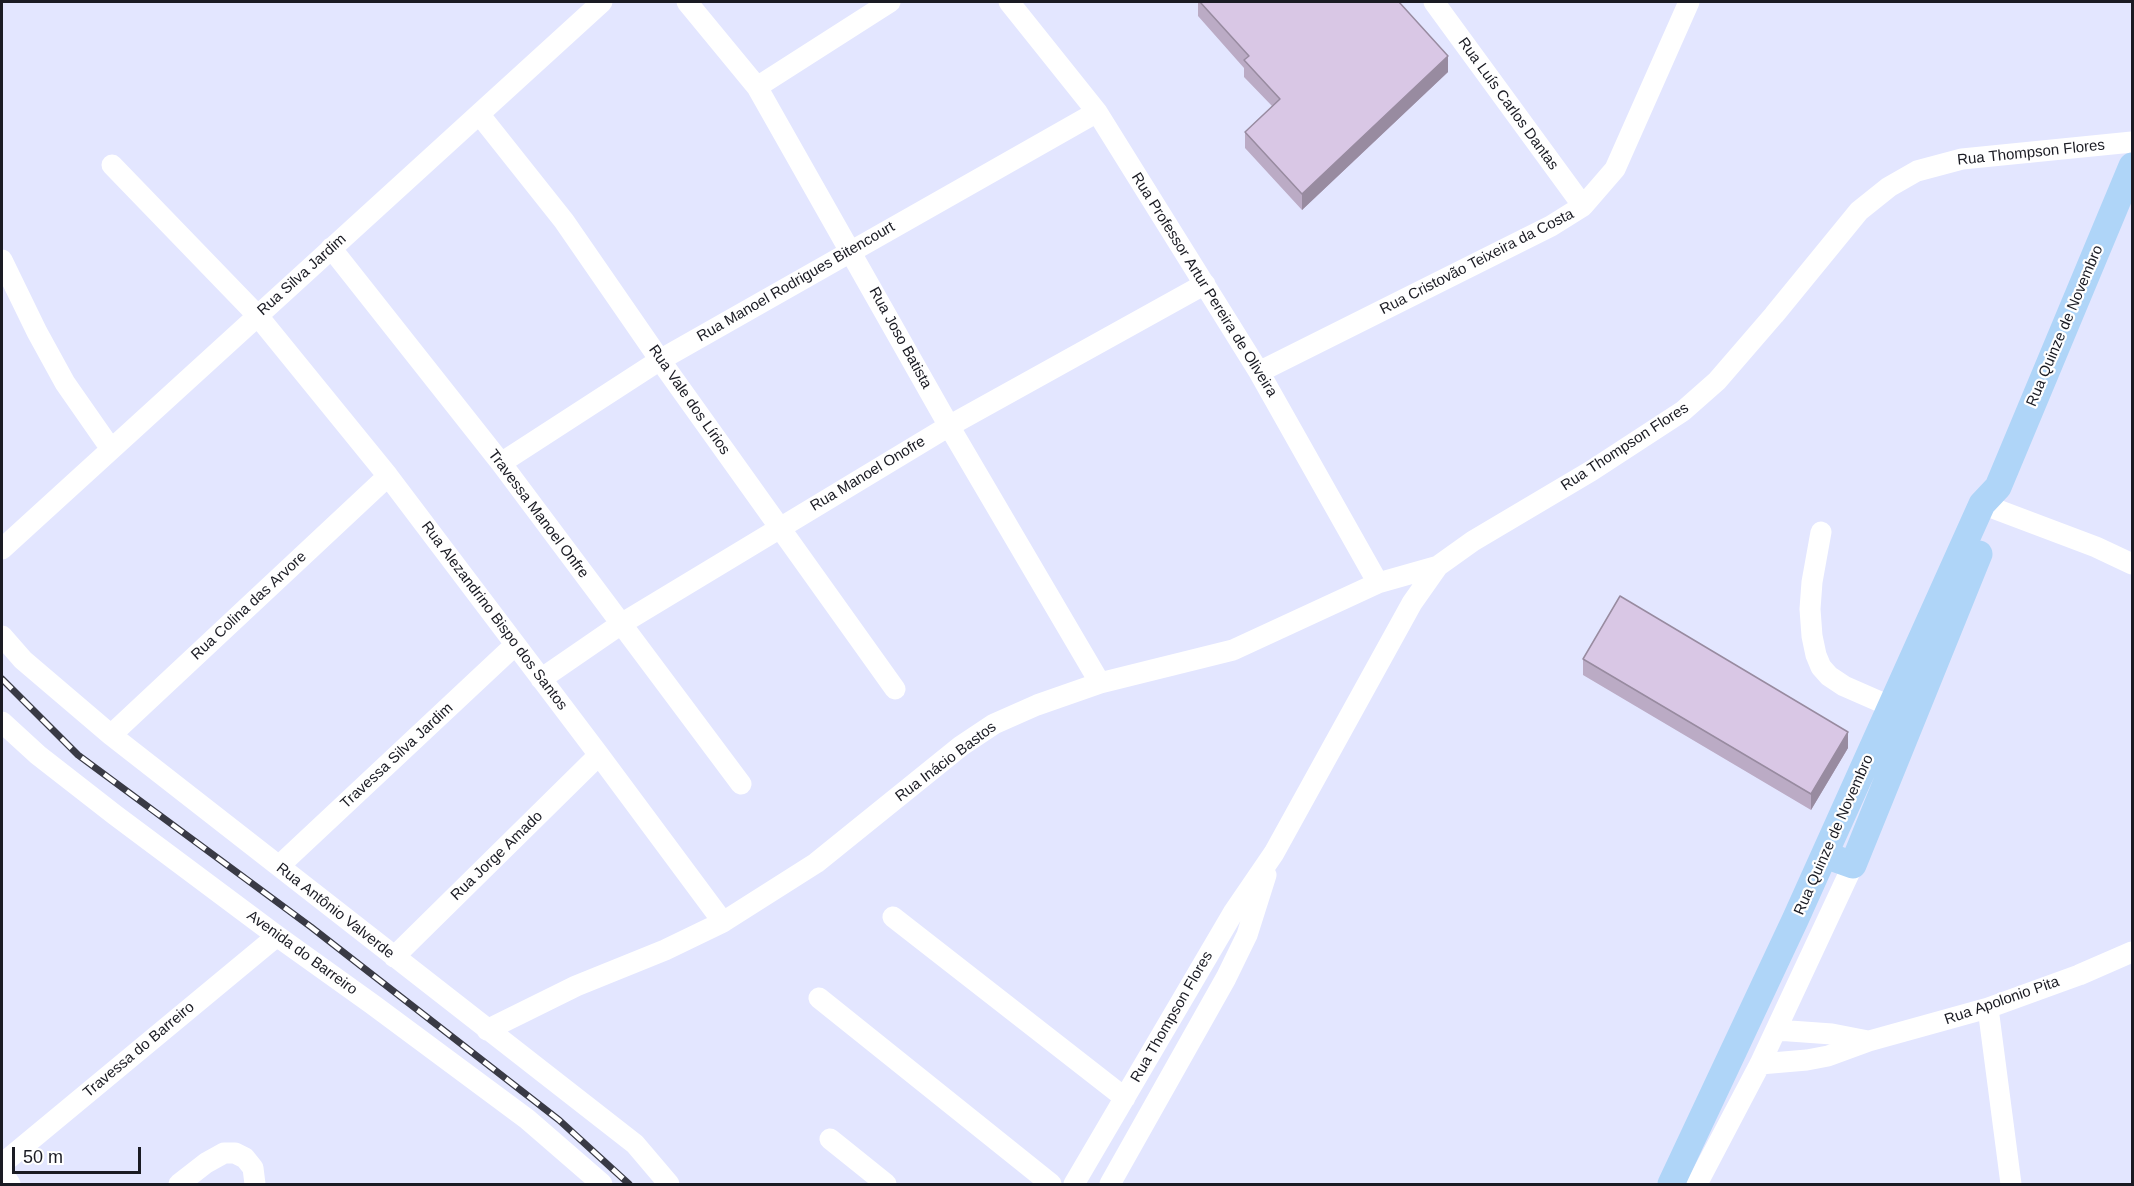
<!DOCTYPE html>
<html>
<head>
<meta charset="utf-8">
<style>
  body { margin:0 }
  #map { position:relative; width:2134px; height:1186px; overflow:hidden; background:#e3e6ff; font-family:Arial,sans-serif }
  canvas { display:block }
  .frame { position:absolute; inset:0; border:3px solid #1a1b23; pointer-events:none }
  .scale { position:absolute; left:12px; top:1147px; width:129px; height:27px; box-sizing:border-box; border:3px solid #1a1b23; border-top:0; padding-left:8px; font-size:18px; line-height:21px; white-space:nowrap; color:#1a1b23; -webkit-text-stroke:4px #fff; paint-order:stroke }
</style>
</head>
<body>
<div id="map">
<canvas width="2134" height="1186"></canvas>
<div class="frame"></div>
<div class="scale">50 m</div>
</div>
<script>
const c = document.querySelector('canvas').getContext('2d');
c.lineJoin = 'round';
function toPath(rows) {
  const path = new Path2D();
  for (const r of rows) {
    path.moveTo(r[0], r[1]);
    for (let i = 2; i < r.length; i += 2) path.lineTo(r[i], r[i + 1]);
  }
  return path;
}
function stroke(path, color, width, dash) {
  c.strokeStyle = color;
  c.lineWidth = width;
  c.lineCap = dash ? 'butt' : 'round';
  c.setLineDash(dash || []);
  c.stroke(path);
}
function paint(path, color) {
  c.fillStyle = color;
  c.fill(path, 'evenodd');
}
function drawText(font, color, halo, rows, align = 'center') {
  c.font = font + ' Arial,sans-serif';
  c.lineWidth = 4.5;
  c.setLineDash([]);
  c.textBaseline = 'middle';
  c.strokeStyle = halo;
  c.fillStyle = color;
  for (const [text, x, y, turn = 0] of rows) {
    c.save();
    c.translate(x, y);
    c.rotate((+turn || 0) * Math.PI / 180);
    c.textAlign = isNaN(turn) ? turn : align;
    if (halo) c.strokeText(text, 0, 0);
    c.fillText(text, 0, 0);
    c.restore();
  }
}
stroke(toPath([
  [687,2,757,87,949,426,1100,683],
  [1009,2,1097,112,1259,372,1378,583],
  [1434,2,1583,206],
  [757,87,890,2],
  [479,114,564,221,660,360,895,689],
  [112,165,257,315,388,476,599,755,723,922],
  [331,248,501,463,741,784],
  [2,260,37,332,65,383,111,449],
  [1259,372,1551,226,1583,206,1615,169,1689,2],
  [501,463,660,360,1097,112],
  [1982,504,2096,547,2132,564],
  [1821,532,1812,582,1810,609,1812,636,1816,655,1821,667,1829,676,1844,686,1892,707],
  [2,549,602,2],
  [2,636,23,660,111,735,635,1144,669,1184],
  [541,679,621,624,949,426,1205,284],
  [2,722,38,755,115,815,277,936,372,1004,527,1119,602,1184],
  [111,735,388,476],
  [279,866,515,645],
  [893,917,1125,1098],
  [394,957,599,755],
  [819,998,1051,1184],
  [1988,1008,2011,1184],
  [487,1030,576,986,665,950,723,922,816,863,961,746,994,724,1037,705,1100,683,1233,650,1378,583,1438,566],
  [1776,1030,1832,1034,1868,1041],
  [1760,1064,1807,1060,1828,1056,1869,1041,1988,1008,2079,975,2132,952],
  [830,1139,886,1184],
  [2,1164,277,936],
  [2,1172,10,1184],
  [179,1184,206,1163,224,1153,235,1153,245,1158,253,1168,255,1184],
  [1074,1184,1233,913,1274,853,1412,603,1438,566,1473,541,1591,471,1683,411,1717,381,1774,315,1859,211,1889,187,1917,171,1962,159,2132,142],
  [1110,1184,1226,978,1247,935,1266,875],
  [1697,1184,1760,1064,1853,865]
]), '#fff', 21);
stroke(toPath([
  [1825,855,1853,865,1979,554],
  [1671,1184,1795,920,1982,504,1998,487,2132,166]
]), '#afd5f8', 27);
const rail = toPath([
  [2,679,78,755,311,927,559,1120,629,1184]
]);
stroke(rail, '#393a45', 7);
stroke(rail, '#fff', 4.5, [14]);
paint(toPath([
  [1198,2,1399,2,1448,72,1302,210,1245,148,1245,132,1272,106,1244,77,1244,68,1198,16],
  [1583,659,1848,748,1811,810,1583,675]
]), '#bbabc5');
paint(toPath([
  [1448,56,1448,72,1302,210,1302,194],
  [1848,732,1848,748,1811,810,1811,794]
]), '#988ba0');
const building = toPath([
  [1200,2,1399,2,1448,56,1302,194,1245,132,1280,99,1244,60,1249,56,1200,2],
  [1620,596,1848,732,1811,794,1583,659,1620,596]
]);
paint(building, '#d9c7e5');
stroke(building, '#988ba0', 1.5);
drawText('15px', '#1a1b23', '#fff', [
  ["Rua Luís Carlos Dantas",1508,104,54],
  ["Rua Thompson Flores",2031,153,-6],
  ["Rua Cristovão Teixeira da Costa",1477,262,-27],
  ["Rua Silva Jardim",302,275,-42],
  ["Rua Manoel Rodrigues Bitencourt",796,282,-30],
  ["Rua Professor Artur Pereira de Oliveira",1204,285,58],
  ["Rua Quinze de Novembro",2065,326,-67],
  ["Rua Joso Batista",900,338,61],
  ["Rua Vale dos Lírios",689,400,55],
  ["Rua Thompson Flores",1625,447,-33],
  ["Rua Manoel Onofre",868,474,-31],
  ["Travessa Manoel Onfre",538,514,53],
  ["Rua Colina das Arvore",249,606,-43],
  ["Rua Alezandrino Bispo dos Santos",494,616,53],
  ["Travessa Silva Jardim",397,756,-43],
  ["Rua Inácio Bastos",946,762,-37],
  ["Rua Quinze de Novembro",1834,835,-66],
  ["Rua Jorge Amado",497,856,-44],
  ["Rua Antônio Valverde",335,911,38],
  ["Avenida do Barreiro",302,953,36],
  ["Rua Apolonio Pita",2002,1001,-19],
  ["Rua Thompson Flores",1172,1017,-60],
  ["Travessa do Barreiro",139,1050,-40]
]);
</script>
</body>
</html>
